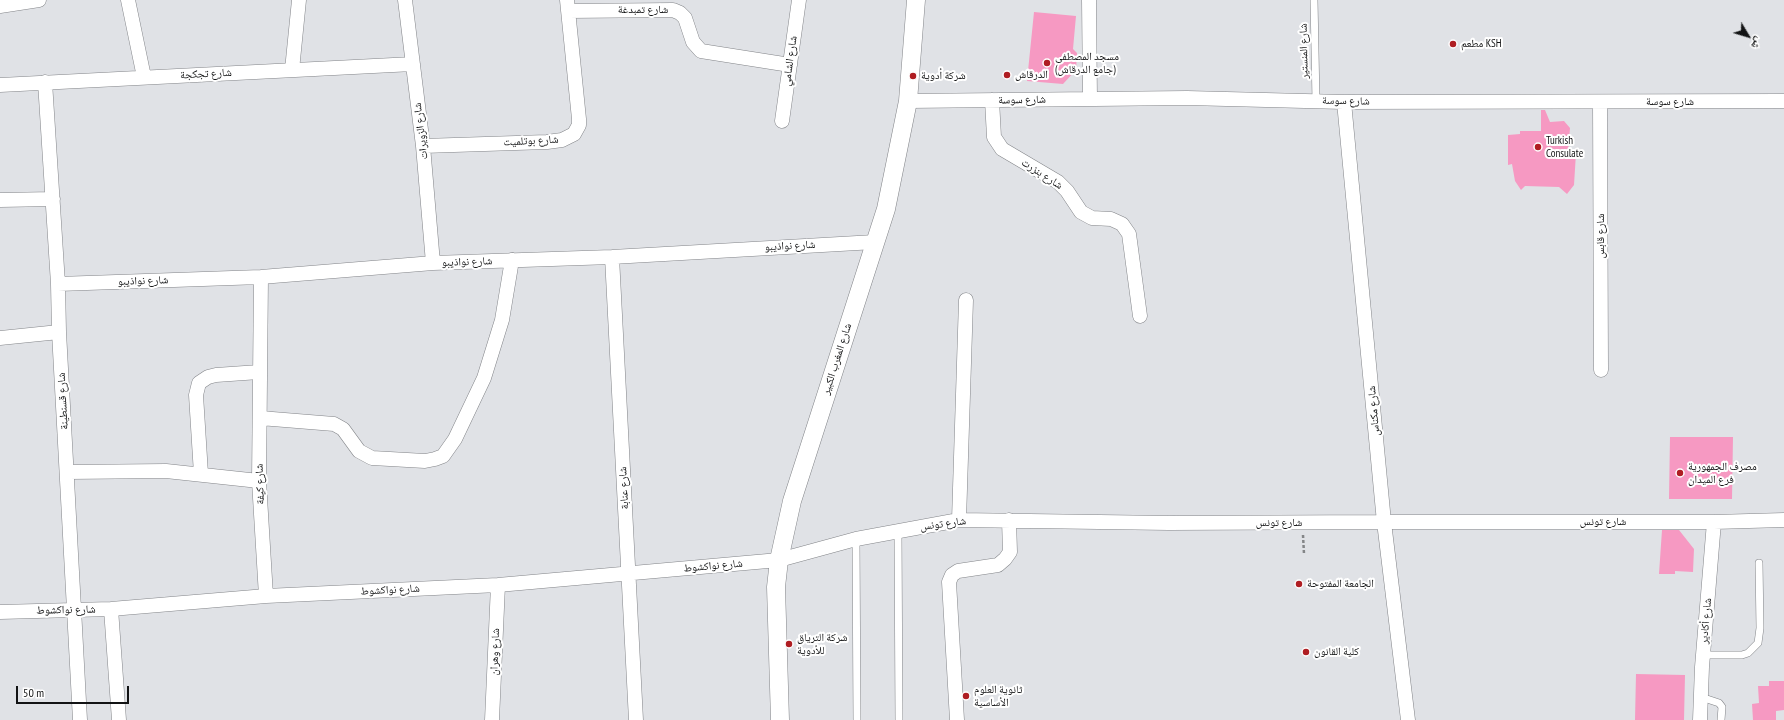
<!DOCTYPE html>
<html>
<head>
<meta charset="utf-8">
<style>
  body { margin:0 }
  #map { position:relative; width:1784px; height:720px; overflow:hidden; background:#e0e2e6; font-family:"PT Sans Narrow","Noto Naskh Arabic",sans-serif }
  canvas { display:block }
  .north { position:absolute; left:1728px; top:16px; width:40px; height:40px; -webkit-text-stroke:3px #fff; paint-order:stroke; rotate:128deg; font-size:11px; font-weight:700; line-height:16px; text-align:center; color:#121314 }
  .north::after { content:''; display:block; margin:auto; width:14px; height:18px; background:#121314; clip-path:polygon(50% 0,100% 100%,50% 72%,0 100%) }
  .scale { position:absolute; left:16px; top:686px; width:113px; height:18px; box-sizing:border-box; border:2px solid #121314; border-top:0; padding-left:5px; font-size:12px; line-height:14px; white-space:nowrap; color:#121314; -webkit-text-stroke:3px #fff; paint-order:stroke }
</style>
</head>
<body>
<div id="map">
<canvas width="1784" height="720"></canvas>
<div class="north">ش</div>
<div class="scale">50 m</div>
</div>
<script>
const c = document.querySelector('canvas').getContext('2d');
c.lineJoin = 'round';
function paint(path, color) {
  c.fillStyle = color;
  c.fill(path, 'evenodd');
}
function toPath(rows) {
  const path = new Path2D();
  for (const r of rows) {
    path.moveTo(r[0], r[1]);
    for (let i = 2; i < r.length; i += 2) path.lineTo(r[i], r[i + 1]);
  }
  return path;
}
function stroke(path, color, width, dash) {
  c.strokeStyle = color;
  c.lineWidth = width;
  c.lineCap = dash ? 'butt' : 'round';
  c.setLineDash(dash || []);
  c.stroke(path);
}
function drawText(font, color, halo, rows, align = 'center') {
  c.font = font + ' "PT Sans Narrow","Noto Naskh Arabic",sans-serif';
  c.lineWidth = 4;
  c.setLineDash([]);
  c.textBaseline = 'middle';
  c.strokeStyle = halo;
  c.fillStyle = color;
  for (const [text, x, y, turn = 0] of rows) {
    c.save();
    c.translate(x, y);
    c.rotate((+turn || 0) * Math.PI / 180);
    c.textAlign = isNaN(turn) ? turn : align;
    if (halo) c.strokeText(text, 0, 0);
    c.fillText(text, 0, 0);
    c.restore();
  }
}
paint(toPath([
  [1034,12,1076,16,1073,49,1077,53,1076,70,1063,84,1027,81],
  [1541,110,1545,110,1550,122,1564,121,1570,128,1568,153,1576,153,1574,185,1567,194,1559,187,1525,186,1521,190,1515,181,1512,164,1508,165,1508,135,1520,134,1520,131,1541,131],
  [1670,437,1733,437,1732,499,1669,499],
  [1662,530,1679,530,1694,549,1693,572,1675,571,1675,574,1659,574],
  [1636,674,1685,675,1684,720,1635,720],
  [1769,681,1784,681,1784,710,1776,711,1776,720,1753,720,1752,704,1759,703,1758,686,1769,686]
]), '#f699c2');
const service = toPath([
  [1314,0,1316,101],
  [898,531,899,720],
  [856,539,857,720],
  [1703,655,1742,655,1748,653,1758,643,1760,628,1759,563],
  [1701,697,1719,703,1722,707,1721,720]
]);
const minor = toPath([
  [128,0,144,77],
  [405,0,423,146,433,263],
  [1089,0,1090,99],
  [0,6,39,0],
  [568,11,673,10,680,13,685,18,693,42,701,51,790,65],
  [292,70,299,0],
  [45,82,58,284,59,332,80,720],
  [0,85,413,64],
  [992,100,994,137,1002,149,1058,182,1067,191,1081,212,1092,218,1111,219,1122,224,1129,234,1140,316],
  [908,101,1187,98,1344,102,1784,101],
  [1344,102,1384,522,1408,720],
  [1600,102,1601,370],
  [782,121,799,0],
  [423,146,547,142,562,140,574,134,579,125,579,119,567,0],
  [0,200,53,199],
  [612,257,636,720],
  [261,277,259,481,266,596],
  [58,284,261,277,433,263,612,257,875,242],
  [0,338,59,332],
  [260,418,334,424,343,429,359,451,372,458,425,461,435,459,443,456,455,439,484,378,502,320,512,260],
  [68,472,166,471,259,481],
  [201,474,196,395,199,383,208,377,216,375,259,372],
  [959,520,966,300],
  [111,609,119,720],
  [0,612,111,609,266,596,498,585,779,560,856,539,959,520,1169,523,1384,522,1714,522,1784,520],
  [492,720,498,585],
  [957,720,949,582,952,575,958,571,998,565,1005,559,1010,552,1009,520],
  [1700,720,1702,667,1714,522]
]);
const tertiary = toPath([
  [780,720,776,587,779,560,792,501,886,209,908,101,916,0]
]);
stroke(service, '#828488', 8);
stroke(minor, '#828488', 15);
stroke(tertiary, '#828488', 19);
stroke(toPath([
  [1303,535,1304,554]
]), '#848688', 2.5, [3, 2]);
stroke(service, '#fff', 7);
stroke(minor, '#fff', 14);
stroke(tertiary, '#fff', 18);
for (const [x, y, r, color] of [
  [1453,44,4,"#af1d22"],
  [1047,63,4,"#af1d22"],
  [1007,75,4,"#af1d22"],
  [913,76,4,"#af1d22"],
  [1538,147,4,"#af1d22"],
  [1680,473,4,"#af1d22"],
  [1299,584,4,"#af1d22"],
  [789,644,4,"#af1d22"],
  [1306,652,4,"#af1d22"],
  [966,696,4,"#af1d22"]
]) {
  const dot = new Path2D();
  dot.arc(x, y, r, 0, 2 * Math.PI);
  c.fillStyle = color;
  c.fill(dot);
  stroke(dot, '#fff', 1.5);
}
drawText('11px', '#121314', '#fff', [
  ["شارع تمبدغة",643,10],
  ["شارع المنستير",1304,51,-91],
  ["شارع الشامي",790,61,-82],
  ["شارع تجكجة",206,74,-3],
  ["شارع سوسة",1022,100,-1],
  ["شارع سوسة",1346,101,1],
  ["شارع سوسة",1670,102],
  ["شارع الزويرات",421,131,-97],
  ["شارع بوتلميت",531,141,-3],
  ["شارع بنزرت",1042,174,33],
  ["شارع قابس",1601,236,-90],
  ["شارع نواذيبو",790,246,-3],
  ["شارع نواذيبو",467,262,-2],
  ["شارع نواذيبو",143,281,-2],
  ["شارع المغرب الكبير",837,359,-72],
  ["شارع قسنطينة",63,401,-93],
  ["شارع مكناس",1374,411,-95],
  ["شارع كيفة",260,484,-92],
  ["شارع عنابة",624,488,-93],
  ["شارع تونس",1603,522],
  ["شارع تونس",1279,523],
  ["شارع تونس",943,524,-8],
  ["شارع نواكشوط",713,566,-5],
  ["شارع نواكشوط",390,590,-3],
  ["شارع نواكشوط",66,610,-1],
  ["شارع أكادير",1706,621,-85],
  ["شارع وهران",495,652,-88]
]);
drawText('11px', '#121314', '#fff', [
  ["مطعم KSH",1461,44],
  ["مسجد المصطفى",1055,57],
  ["(جامع الدرقاش)",1055,70],
  ["الدرقاش",1015,75],
  ["شركة أدوية",921,76],
  ["Turkish",1546,141],
  ["Consulate",1546,154],
  ["مصرف الجمهورية",1688,467],
  ["فرع الميدان",1688,480],
  ["الجامعة المفتوحة",1307,584],
  ["شركة الترياق",797,638],
  ["للأدوية",797,651],
  ["كلية القانون",1314,652],
  ["ثانوية العلوم",974,690],
  ["الأساسية",974,703]
], 'left');
</script>
</body>
</html>
